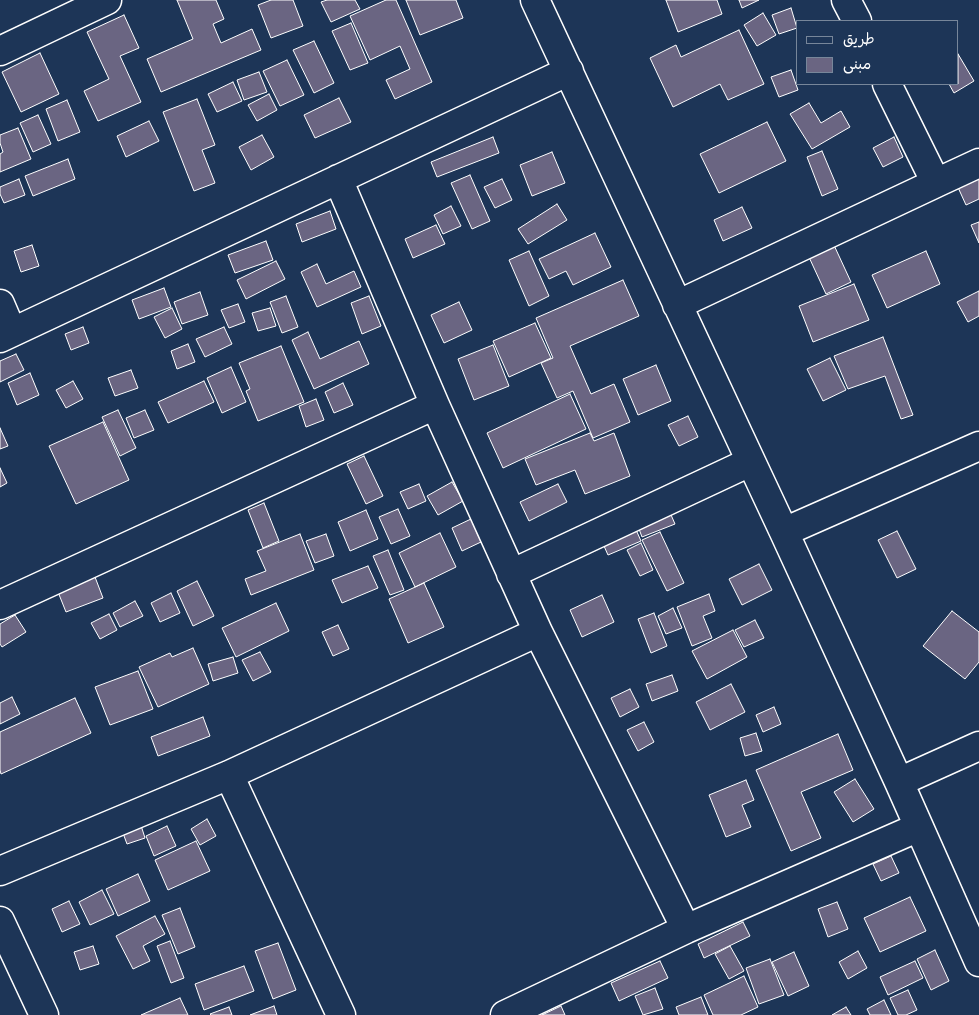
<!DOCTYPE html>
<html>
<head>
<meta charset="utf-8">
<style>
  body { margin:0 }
  #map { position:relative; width:979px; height:1015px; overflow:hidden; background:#1d3557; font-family:Dekko,"Playpen Sans Arabic",sans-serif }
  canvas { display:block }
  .legend { position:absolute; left:796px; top:20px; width:162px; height:65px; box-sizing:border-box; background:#1d3557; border:1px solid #77869a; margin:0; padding:6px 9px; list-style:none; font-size:15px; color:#fff }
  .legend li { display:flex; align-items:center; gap:10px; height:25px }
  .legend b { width:25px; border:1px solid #77869a }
</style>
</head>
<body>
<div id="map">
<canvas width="979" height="1015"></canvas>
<ul class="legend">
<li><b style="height:6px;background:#1d3557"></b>طريق</li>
<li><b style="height:14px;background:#6a6582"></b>مبنى</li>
</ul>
</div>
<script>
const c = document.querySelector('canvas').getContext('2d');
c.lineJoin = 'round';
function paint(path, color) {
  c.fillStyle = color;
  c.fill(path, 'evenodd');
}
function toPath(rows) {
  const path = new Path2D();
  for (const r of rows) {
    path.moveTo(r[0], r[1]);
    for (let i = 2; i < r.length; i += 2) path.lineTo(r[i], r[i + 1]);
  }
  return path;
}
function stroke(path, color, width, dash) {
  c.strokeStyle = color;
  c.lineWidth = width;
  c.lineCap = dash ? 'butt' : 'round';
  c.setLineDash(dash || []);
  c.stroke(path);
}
const building = toPath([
  [177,0,216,0,224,19,213,24,221,43,252,29,261,50,161,92,147,59,193,39,177,0],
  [271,0,293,0,303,26,271,38,258,5,271,0],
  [327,0,355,0,360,9,331,22,321,2,327,0],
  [386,0,396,0,432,82,395,99,386,80,410,69,400,46,370,60,350,16,386,0],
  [406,0,456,0,463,18,420,35,406,0],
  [666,0,717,0,722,14,678,32,666,0],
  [739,0,759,0,742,8,739,0],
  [791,8,797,28,779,34,772,15,791,8],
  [763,13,776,35,757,46,744,25,763,13],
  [124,15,139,48,120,56,141,102,98,121,84,91,109,79,87,32,124,15],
  [351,23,368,63,350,70,332,31,351,23],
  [739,30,764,84,728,100,720,84,673,107,650,58,676,45,681,57,739,30],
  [314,41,334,83,314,93,293,50,314,41],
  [40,53,59,94,21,112,2,72,40,53],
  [958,54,974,81,954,93,949,84,958,84,958,54],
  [287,60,304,95,280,106,263,71,287,60],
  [791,70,798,90,779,97,771,77,791,70],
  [259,72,267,92,244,100,237,80,259,72],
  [233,82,242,101,217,112,208,94,233,82],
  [269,94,277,110,257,121,248,105,269,94],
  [339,98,351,122,315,138,304,115,339,98],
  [197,99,215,145,202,150,215,183,194,191,163,112,197,99],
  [67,100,80,132,58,141,46,109,67,100],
  [809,103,821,123,841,111,850,127,812,149,790,114,809,103],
  [38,115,51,144,33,152,20,123,38,115],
  [149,121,159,141,126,157,117,136,149,121],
  [767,122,786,161,719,193,700,154,767,122],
  [18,128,31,159,0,172,0,154,3,152,0,143,0,135,18,128],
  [262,135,274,157,251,170,239,147,262,135],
  [493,137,499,153,437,177,431,162,493,137],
  [894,137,903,157,883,167,873,148,894,137],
  [822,151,838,189,822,196,807,157,822,151],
  [552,152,565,183,532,196,520,165,552,152],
  [68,159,75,179,33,196,25,176,68,159],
  [979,172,979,199,966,205,956,183,979,172],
  [470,175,490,221,472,229,451,183,470,175],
  [19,179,25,195,4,203,0,194,0,187,19,179],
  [502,179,512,200,495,208,484,187,502,179],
  [557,204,567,220,528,244,518,229,557,204],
  [451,206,461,226,443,234,434,215,451,206],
  [742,207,752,228,723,241,714,220,742,207],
  [330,211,336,229,302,242,296,224,330,211],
  [979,222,979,243,971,225,979,222],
  [436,225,445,244,413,258,405,239,436,225],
  [595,233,611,267,573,285,566,271,549,279,539,259,595,233],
  [266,241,273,260,235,273,228,255,266,241],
  [833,243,851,282,826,294,808,255,833,243],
  [32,245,39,266,21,272,14,251,32,245],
  [529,251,549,296,529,306,509,260,529,251],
  [926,251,940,284,887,308,872,275,926,251],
  [276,261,285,279,246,299,237,280,276,261],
  [317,264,326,284,354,271,361,287,317,307,301,272,317,264],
  [623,280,639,316,570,346,591,394,614,384,630,422,593,438,573,391,557,398,541,363,553,358,536,318,623,280],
  [854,284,869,320,813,342,799,306,854,284],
  [164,288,171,307,139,319,132,300,164,288],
  [979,291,979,316,968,322,957,302,979,291],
  [200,292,208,315,182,324,174,302,200,292],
  [286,296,298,327,282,333,270,302,286,296],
  [369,296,381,326,362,334,351,303,369,296],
  [459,302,472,330,444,343,431,315,459,302],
  [238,304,245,322,229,328,221,310,238,304],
  [172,308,182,329,165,338,154,317,172,308],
  [270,308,276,326,258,331,252,313,270,308],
  [535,323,551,358,509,377,493,341,535,323],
  [83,327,89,343,71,350,65,334,83,327],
  [224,327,232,344,205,357,196,339,224,327],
  [308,332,320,359,359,341,369,364,314,389,292,340,308,332],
  [883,337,913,415,901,419,885,376,848,389,834,356,883,337],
  [188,344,195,362,177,369,171,351,188,344],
  [493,345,509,386,474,400,458,359,493,345],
  [281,346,304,402,258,421,246,391,250,389,239,363,281,346],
  [16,354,24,370,0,382,0,361,16,354],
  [830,358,846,390,823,401,807,369,830,358],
  [656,365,671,401,638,415,623,379,656,365],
  [231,367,246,402,222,413,207,378,231,367],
  [131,370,138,388,115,396,108,378,131,370],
  [30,373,39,395,17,405,8,383,30,373],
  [73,381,83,399,66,408,56,390,73,381],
  [204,381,214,402,168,423,158,402,204,381],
  [343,383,353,405,334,413,325,392,343,383],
  [570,394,586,429,503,468,487,433,570,394],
  [316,399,324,420,306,427,299,406,316,399],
  [118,410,136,448,120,456,102,417,118,410],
  [145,410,154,430,134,438,126,418,145,410],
  [688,416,698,437,679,446,668,425,688,416],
  [103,422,129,480,76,504,49,446,103,422],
  [0,428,8,446,0,449,0,428],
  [590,433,594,441,614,433,630,476,585,494,575,470,536,485,525,459,590,433],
  [364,456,383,496,366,504,347,464,364,456],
  [0,468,7,483,0,487,0,468],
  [452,482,463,501,438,515,427,496,452,482],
  [419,484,426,501,408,509,400,492,419,484],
  [558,484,567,502,529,521,520,502,558,484],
  [264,503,279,541,263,548,248,510,264,503],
  [668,508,675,524,642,537,636,521,668,508],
  [398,509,410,536,391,544,379,517,398,509],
  [366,510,378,539,350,551,338,522,366,510],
  [471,519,481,542,462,551,452,528,471,519],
  [633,523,641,541,608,555,600,537,633,523],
  [897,531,916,569,897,578,878,540,897,531],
  [660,532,684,583,667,591,642,540,660,532],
  [440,533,456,567,415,587,399,553,440,533],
  [300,534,314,570,251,595,245,579,266,571,257,551,300,534],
  [326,534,334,556,315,563,306,541,326,534],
  [641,543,653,570,640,576,627,550,641,543],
  [388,550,404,590,390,595,373,556,388,550],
  [759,564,772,590,742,605,729,579,759,564],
  [368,566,378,588,342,603,332,580,368,566],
  [95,577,103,598,66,612,58,592,95,577],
  [197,581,214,616,193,626,177,591,197,581],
  [424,583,444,627,408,643,389,599,424,583],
  [171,593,180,613,160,622,151,603,171,593],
  [709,594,715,611,703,616,712,638,692,646,677,607,709,594],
  [602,595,614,622,582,637,570,610,602,595],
  [135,601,143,616,120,627,113,613,135,601],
  [276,603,289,631,236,657,222,628,276,603],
  [673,608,682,628,666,634,658,616,673,608],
  [952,611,979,632,979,662,965,679,923,646,952,611],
  [654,613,667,646,651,653,638,619,654,613],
  [109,614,117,630,100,639,91,623,109,614],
  [15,615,26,632,2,647,0,644,0,624,15,615],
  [755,620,764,638,744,647,735,630,755,620],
  [338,625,349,649,333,656,322,632,338,625],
  [733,630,747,657,707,679,692,651,733,630],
  [193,648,209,684,158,707,139,667,170,653,172,657,193,648],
  [260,652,271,672,253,681,242,660,260,652],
  [233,657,238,673,213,681,208,664,233,657],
  [138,671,153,709,110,725,95,687,138,671],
  [672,675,678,691,652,701,646,684,672,675],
  [731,684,745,712,710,730,696,702,731,684],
  [630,689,639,707,620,717,611,698,630,689],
  [12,697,20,714,0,724,0,703,12,697],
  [75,698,91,733,1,774,0,770,0,732,75,698],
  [774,707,781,724,763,732,756,715,774,707],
  [203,717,210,736,158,756,151,737,203,717],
  [644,722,654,742,638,751,627,730,644,722],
  [756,733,762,751,745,756,740,738,756,733],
  [838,734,853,770,801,792,821,838,791,851,756,770,838,734],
  [855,779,874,809,853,822,834,792,855,779],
  [746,780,754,800,742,805,751,827,726,837,709,795,746,780],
  [139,819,145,838,127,844,120,825,139,819],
  [207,819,216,836,200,845,191,829,207,819],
  [167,826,176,846,154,856,146,836,167,826],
  [196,841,210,871,168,890,155,860,196,841],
  [891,856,899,873,881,881,873,864,891,856],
  [138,874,150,901,118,916,106,889,138,874],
  [102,890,114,914,90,925,79,902,102,890],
  [910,897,926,931,880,952,864,918,910,897],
  [69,901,80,924,62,932,52,909,69,901],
  [837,902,848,929,828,937,818,909,837,902],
  [180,908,195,947,178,954,162,915,180,908],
  [155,916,165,934,143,946,150,961,133,969,116,936,155,916],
  [743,922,750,936,704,958,698,944,743,922],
  [170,941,184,978,171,983,157,946,170,941],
  [278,943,296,990,273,999,255,951,278,943],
  [93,946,99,964,80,970,74,952,93,946],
  [730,946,744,971,729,979,715,954,730,946],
  [935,950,949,981,931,990,917,959,935,950],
  [858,951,867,968,848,979,839,962,858,951],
  [794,952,809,986,788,996,772,962,794,952],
  [770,959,784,995,759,1004,746,968,770,959],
  [660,961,668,978,619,1001,611,983,660,961],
  [915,961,923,978,888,995,880,977,915,961],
  [244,966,254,991,204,1010,195,984,244,966],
  [744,976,758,1007,741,1015,713,1015,704,995,744,976],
  [655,988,663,1009,643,1015,635,996,655,988],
  [908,990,917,1010,906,1015,898,1015,890,998,908,990],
  [701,997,708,1015,679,1015,676,1007,701,997],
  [180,998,188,1015,141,1015,180,998],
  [884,1000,891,1015,870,1015,867,1009,884,1000],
  [274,1006,277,1015,250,1015,274,1006],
  [561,1006,565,1015,542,1015,561,1006],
  [229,1007,232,1015,211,1015,210,1014,229,1007],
  [846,1007,851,1015,832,1015,846,1007]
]);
paint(building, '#6a6582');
stroke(building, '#fff', 1);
const street = toPath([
  [535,0,784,532,899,782,979,962],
  [846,0,857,21],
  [0,51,107,0],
  [338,179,435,405,538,632,686,929],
  [936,183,979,163],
  [0,304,12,332],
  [677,305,936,183,887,84],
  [0,338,569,71],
  [784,532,979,446],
  [511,574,750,462],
  [0,605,435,405],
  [229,775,341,1015],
  [899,782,979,746],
  [0,871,229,775,538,632],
  [0,921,44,1015],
  [505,1015,686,929,919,827]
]);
stroke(street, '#fff', 31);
stroke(street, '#1d3557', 28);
</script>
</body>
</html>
